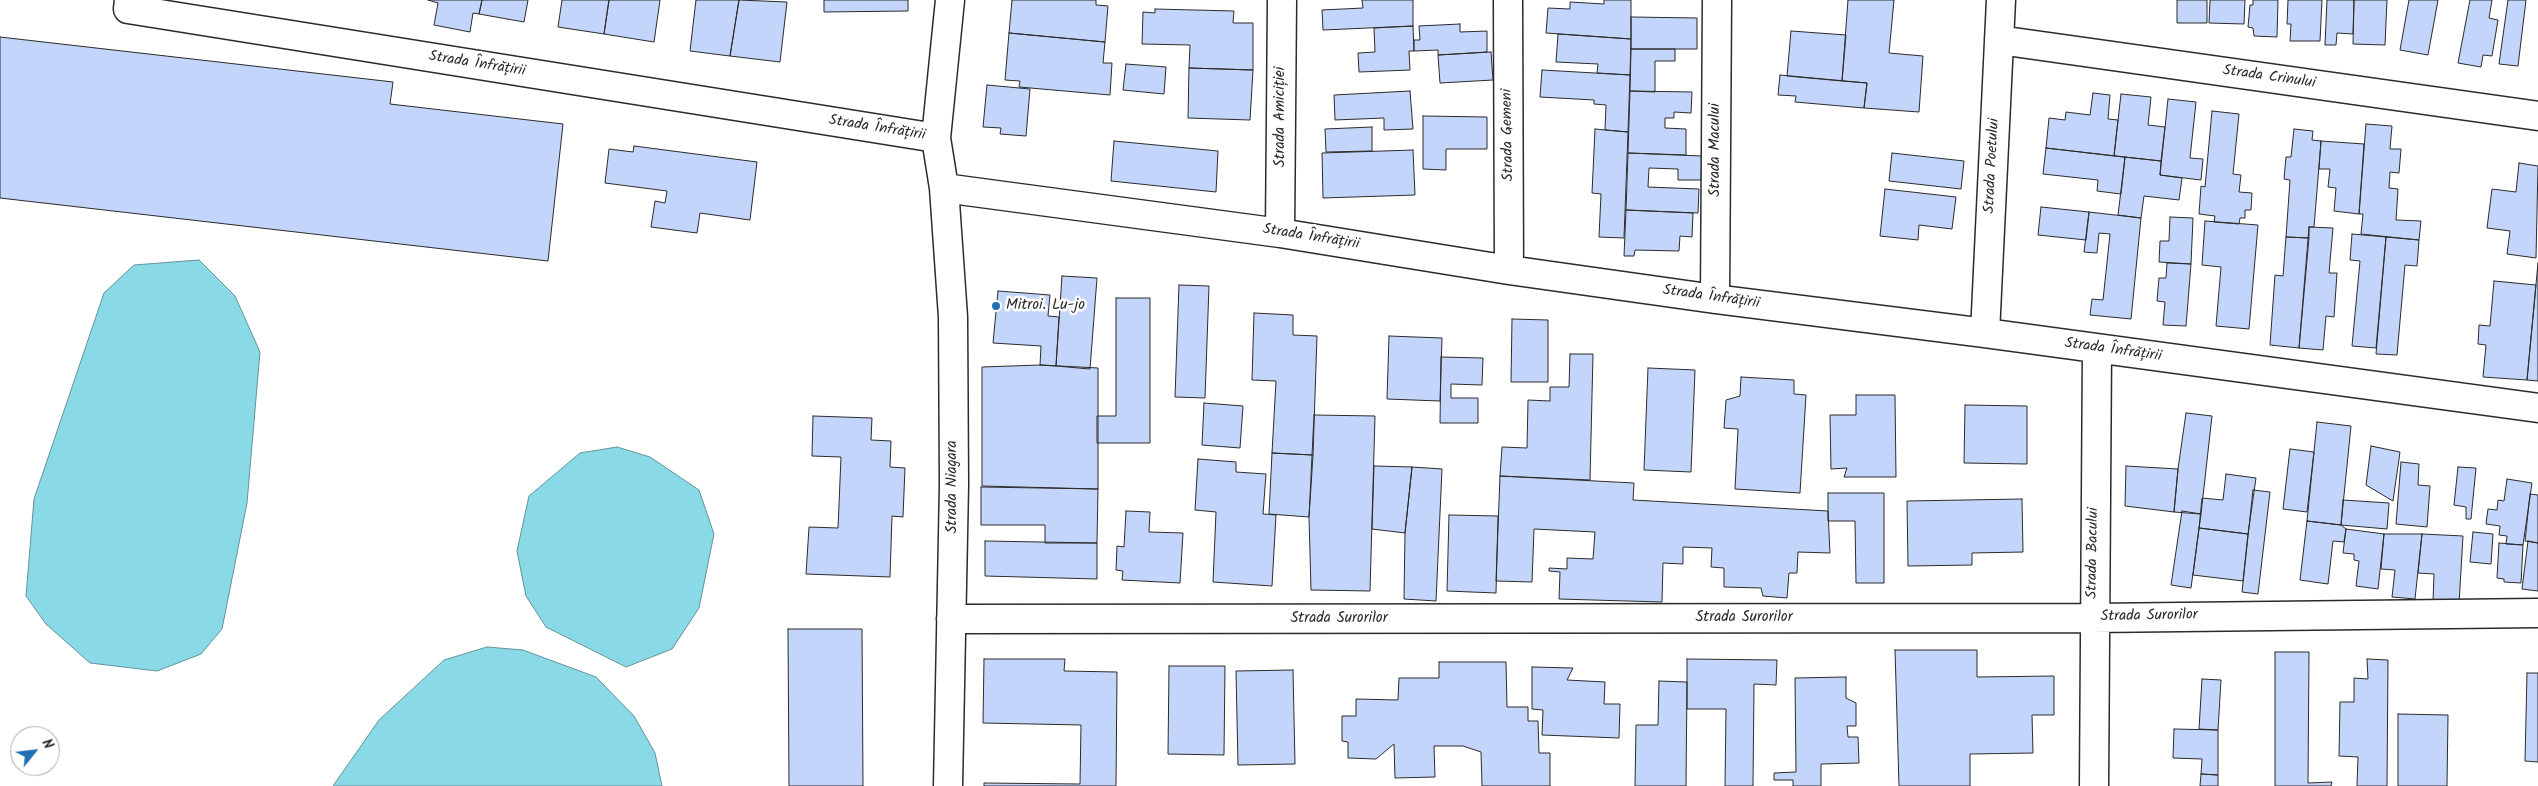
<!DOCTYPE html>
<html>
<head>
<meta charset="utf-8">
<style>
  body { margin:0 }
  #map { position:relative; width:2538px; height:786px; overflow:hidden; background:#fff; font-family:Kalam,sans-serif }
  canvas { display:block }
  .north { position:absolute; left:10px; top:726px; width:50px; height:50px; box-sizing:border-box; background:#fff; border:1px solid #aaa; border-radius:50%; rotate:61deg; font-size:14px; font-weight:700; line-height:20px; text-align:center; color:#2b2b2b }
  .north::after { content:''; display:block; margin:auto; width:18px; height:22px; background:#1f6fb2; clip-path:polygon(50% 0,100% 100%,50% 72%,0 100%) }
</style>
</head>
<body>
<div id="map">
<canvas width="2538" height="786"></canvas>
<div class="north">N</div>
</div>
<script>
const c = document.querySelector('canvas').getContext('2d');
c.lineJoin = 'round';
function paint(path, color) {
  c.fillStyle = color;
  c.fill(path, 'evenodd');
}
function toPath(rows) {
  const path = new Path2D();
  for (const r of rows) {
    path.moveTo(r[0], r[1]);
    for (let i = 2; i < r.length; i += 2) path.lineTo(r[i], r[i + 1]);
  }
  return path;
}
function stroke(path, color, width, dash) {
  c.strokeStyle = color;
  c.lineWidth = width;
  c.lineCap = dash ? 'butt' : 'round';
  c.setLineDash(dash || []);
  c.stroke(path);
}
function drawText(font, color, halo, rows, align = 'center') {
  c.font = font + ' Kalam,sans-serif';
  c.lineWidth = 5;
  c.setLineDash([]);
  c.textBaseline = 'middle';
  c.strokeStyle = halo;
  c.fillStyle = color;
  for (const [text, x, y, turn = 0] of rows) {
    c.save();
    c.translate(x, y);
    c.rotate((+turn || 0) * Math.PI / 180);
    c.textAlign = isNaN(turn) ? turn : align;
    if (halo) c.strokeText(text, 0, 0);
    c.fillText(text, 0, 0);
    c.restore();
  }
}
const water = toPath([
  [199,260,235,296,260,352,247,503,222,629,201,654,157,671,90,663,46,624,26,596,34,499,104,293,134,265,199,260],
  [617,447,650,457,699,490,714,534,699,608,672,649,626,667,546,627,526,596,517,551,529,496,580,453,617,447],
  [487,647,523,650,596,677,634,716,655,753,662,786,333,786,379,720,444,660,487,647]
]);
paint(water, '#89d9e6');
stroke(water, '#63939b', 1);
const building = toPath([
  [428,0,482,0,479,14,473,13,470,32,434,25,438,3,428,0],
  [482,0,528,0,524,22,479,14,482,0],
  [562,0,609,0,604,34,558,27,562,0],
  [609,0,660,0,654,42,604,34,609,0],
  [696,0,739,0,730,56,690,51,696,0],
  [739,0,787,2,780,62,730,56,739,0],
  [824,0,908,0,908,11,824,12,824,0],
  [1012,0,1096,0,1096,5,1108,6,1105,42,1009,33,1012,0],
  [1362,0,1413,0,1413,26,1323,30,1322,10,1363,8,1362,0],
  [1604,0,1631,0,1631,39,1546,33,1548,8,1570,9,1570,2,1604,4,1604,0],
  [1848,0,1894,0,1889,53,1923,56,1919,112,1864,108,1867,83,1842,81,1848,0],
  [2177,0,2207,0,2207,23,2177,23,2177,0],
  [2210,0,2245,0,2244,24,2209,23,2210,0],
  [2253,0,2278,0,2277,37,2254,36,2253,28,2248,27,2250,5,2253,5,2253,0],
  [2288,0,2322,0,2320,41,2290,41,2291,24,2287,24,2288,0],
  [2327,0,2354,0,2353,34,2337,33,2336,45,2325,45,2327,0],
  [2354,0,2387,0,2385,45,2353,44,2354,0],
  [2409,0,2438,0,2428,55,2400,50,2409,0],
  [2470,0,2492,0,2489,18,2498,20,2492,56,2483,55,2481,67,2458,63,2470,0],
  [2508,0,2526,0,2518,66,2499,64,2508,0],
  [1155,9,1234,11,1233,23,1253,23,1253,70,1189,68,1190,45,1142,44,1143,12,1155,13,1155,9],
  [1631,17,1697,18,1697,49,1631,49,1631,17],
  [1460,24,1460,32,1487,31,1487,52,1438,55,1438,50,1414,51,1414,40,1420,40,1419,26,1460,24],
  [1413,26,1414,51,1409,51,1410,70,1359,72,1358,53,1375,52,1374,28,1413,26],
  [1791,31,1846,35,1842,81,1787,76,1791,31],
  [1009,33,1105,42,1103,63,1112,63,1110,95,1019,87,1020,81,1005,80,1009,33],
  [1558,34,1631,39,1630,75,1597,73,1598,64,1556,62,1558,34],
  [0,37,393,82,390,104,563,124,548,261,0,198,0,37],
  [1631,49,1675,49,1675,61,1655,61,1655,92,1630,91,1631,49],
  [1491,52,1493,80,1440,83,1438,55,1491,52],
  [1126,64,1166,67,1164,94,1123,90,1126,64],
  [1189,68,1253,70,1250,120,1188,118,1189,68],
  [1542,70,1630,75,1628,132,1605,130,1606,105,1594,104,1594,100,1540,97,1542,70],
  [1780,75,1867,83,1864,108,1795,102,1796,96,1778,95,1780,75],
  [987,85,1030,89,1026,136,1000,134,1001,128,983,127,987,85],
  [1410,91,1413,129,1384,130,1384,118,1335,120,1334,95,1410,91],
  [1630,91,1692,92,1691,113,1674,112,1674,118,1665,118,1665,128,1686,129,1686,155,1628,153,1630,91],
  [2093,93,2110,95,2108,119,2118,120,2114,156,2046,148,2049,118,2065,120,2066,112,2090,115,2093,93],
  [2121,94,2151,97,2148,125,2165,127,2161,161,2114,156,2121,94],
  [2168,99,2196,102,2190,158,2203,159,2201,180,2160,175,2168,99],
  [2212,111,2239,114,2233,174,2241,175,2239,192,2252,193,2251,210,2245,210,2245,218,2240,218,2239,224,2214,222,2215,216,2199,214,2201,186,2205,187,2212,111],
  [1423,116,1487,117,1487,149,1446,149,1446,170,1423,169,1423,116],
  [2366,124,2392,126,2390,149,2401,149,2399,173,2390,172,2389,188,2398,189,2396,220,2421,221,2419,240,2361,234,2363,214,2359,214,2366,124],
  [1372,127,1372,151,1326,152,1325,129,1372,127],
  [1595,129,1628,132,1624,238,1599,237,1601,194,1592,193,1595,129],
  [2294,129,2313,131,2312,140,2321,141,2314,227,2309,227,2309,238,2286,237,2290,180,2284,179,2286,157,2291,157,2294,129],
  [1114,141,1218,151,1216,192,1111,181,1114,141],
  [2321,141,2364,144,2359,214,2334,211,2336,188,2328,187,2330,169,2319,169,2321,141],
  [634,146,757,162,750,220,700,213,697,233,651,227,655,201,665,203,667,191,605,183,609,149,633,152,634,146],
  [2046,148,2125,157,2121,194,2097,191,2098,180,2043,174,2046,148],
  [1413,150,1415,195,1323,198,1322,153,1413,150],
  [1628,153,1702,156,1701,180,1678,180,1678,169,1649,168,1648,187,1699,189,1698,213,1626,210,1628,153],
  [1892,153,1964,161,1961,189,1889,181,1892,153],
  [2125,157,2161,161,2160,175,2182,178,2179,200,2144,196,2141,218,2118,215,2125,157],
  [2519,163,2538,166,2536,258,2507,254,2510,231,2487,228,2492,189,2516,192,2519,163],
  [1885,189,1956,197,1952,229,1919,225,1918,240,1880,236,1885,189],
  [2041,207,2089,212,2086,240,2038,235,2041,207],
  [1626,210,1693,213,1692,237,1680,236,1679,251,1635,250,1634,256,1624,256,1626,210],
  [2089,212,2141,218,2131,319,2090,315,2092,299,2103,300,2110,234,2099,233,2097,253,2084,252,2089,212],
  [2170,217,2193,218,2191,264,2159,262,2160,241,2169,241,2170,217],
  [2205,221,2258,225,2249,329,2216,326,2221,267,2202,265,2205,221],
  [2309,227,2333,228,2329,273,2337,273,2334,317,2326,316,2323,350,2299,348,2309,227],
  [2352,234,2386,237,2376,348,2352,346,2360,261,2350,260,2352,234],
  [2286,237,2309,238,2299,348,2270,345,2275,275,2283,276,2286,237],
  [2386,237,2419,240,2417,266,2405,265,2397,355,2376,354,2386,237],
  [2167,263,2191,264,2186,326,2163,325,2165,302,2157,301,2159,278,2166,278,2167,263],
  [2538,263,2538,381,2527,380,2538,263],
  [1062,276,1097,278,1090,369,1056,366,1062,276],
  [2494,281,2536,285,2527,380,2483,377,2486,345,2478,344,2479,325,2490,326,2494,281],
  [1179,285,1209,286,1205,398,1175,397,1179,285],
  [998,291,1050,295,1048,316,1059,317,1056,366,1040,365,1041,346,993,343,998,291],
  [1116,298,1150,298,1150,443,1097,443,1097,416,1116,416,1116,298],
  [1254,313,1293,315,1293,335,1317,336,1313,455,1272,453,1276,381,1252,380,1254,313],
  [1512,319,1548,320,1548,382,1511,382,1512,319],
  [1389,336,1442,338,1440,401,1387,399,1389,336],
  [1570,354,1593,354,1590,480,1500,476,1502,447,1527,448,1528,400,1550,401,1550,387,1569,387,1570,354],
  [1441,357,1483,358,1482,385,1451,384,1451,398,1478,398,1478,423,1440,423,1441,357],
  [1040,365,1098,368,1098,489,982,486,982,367,1040,365],
  [1648,368,1695,370,1691,472,1644,470,1648,368],
  [1741,377,1794,380,1794,394,1806,395,1800,493,1735,489,1738,429,1724,428,1726,400,1740,396,1741,377],
  [1856,395,1895,395,1896,477,1844,477,1847,468,1831,469,1830,415,1856,415,1856,395],
  [1204,403,1243,406,1240,448,1202,445,1204,403],
  [1965,405,2027,406,2027,464,1964,463,1965,405],
  [2186,413,2212,416,2201,514,2174,512,2178,469,2186,413],
  [1314,415,1375,416,1370,591,1311,590,1309,517,1314,415],
  [813,416,872,418,871,440,891,441,890,467,905,468,903,517,892,516,890,577,806,574,809,527,838,528,841,457,812,456,813,416],
  [2317,422,2351,426,2341,525,2307,521,2317,422],
  [2371,446,2400,452,2393,501,2366,485,2371,446],
  [2290,449,2314,452,2307,512,2283,509,2290,449],
  [1272,453,1313,455,1309,517,1269,514,1272,453],
  [1198,459,1236,462,1236,472,1266,474,1263,514,1276,515,1272,586,1213,582,1216,512,1195,510,1198,459],
  [2401,462,2419,464,2418,485,2430,486,2427,527,2396,524,2401,462],
  [1374,466,1412,467,1405,533,1372,529,1374,466],
  [2126,466,2178,469,2174,512,2125,506,2126,466],
  [1412,467,1442,469,1436,601,1404,599,1405,533,1412,467],
  [2458,467,2476,468,2471,519,2466,519,2466,507,2454,505,2458,467],
  [2226,474,2256,478,2248,534,2199,528,2202,498,2223,500,2226,474],
  [1500,476,1634,483,1633,500,1828,511,1830,553,1798,552,1797,573,1789,573,1787,598,1763,596,1761,588,1724,587,1724,568,1711,567,1712,548,1683,547,1683,564,1663,563,1662,602,1559,599,1560,572,1549,571,1549,568,1567,569,1567,558,1593,559,1595,532,1534,529,1532,582,1496,581,1500,476],
  [2507,479,2532,483,2523,545,2506,544,2507,536,2499,535,2500,526,2486,524,2488,509,2497,510,2498,500,2504,501,2507,479],
  [981,487,1098,489,1097,543,1045,543,1045,525,981,525,981,487],
  [2253,490,2270,492,2258,594,2242,592,2253,490],
  [1828,493,1884,493,1884,583,1856,583,1855,521,1828,521,1828,493],
  [2530,494,2538,495,2538,543,2525,541,2530,494],
  [2022,499,2023,552,1972,553,1972,565,1908,566,1907,501,2022,499],
  [2343,500,2389,503,2387,529,2341,525,2343,500],
  [1126,511,1150,512,1149,532,1183,533,1180,583,1122,580,1123,571,1116,570,1117,546,1124,547,1126,511],
  [2182,511,2201,514,2191,588,2171,585,2182,511],
  [1449,515,1498,516,1496,593,1447,591,1449,515],
  [2307,521,2341,525,2346,529,2344,542,2333,541,2328,584,2300,580,2307,521],
  [2199,528,2248,534,2243,581,2193,575,2199,528],
  [2346,529,2384,534,2378,589,2356,586,2359,561,2354,560,2354,554,2343,553,2346,529],
  [2473,532,2493,534,2491,564,2470,562,2473,532],
  [2384,534,2422,534,2415,599,2392,597,2395,570,2381,569,2384,534],
  [2422,534,2463,536,2459,604,2433,602,2434,574,2418,573,2422,534],
  [985,541,1097,543,1097,579,985,576,985,541],
  [2528,541,2538,543,2538,591,2522,589,2528,541],
  [2499,543,2523,545,2521,583,2504,582,2504,579,2497,578,2499,543],
  [788,629,862,629,863,786,789,786,788,629],
  [1895,650,1977,650,1977,677,2054,676,2054,715,2032,715,2033,753,1970,754,1970,786,1899,786,1895,650],
  [2275,652,2309,652,2308,783,2332,782,2331,786,2275,786,2275,652],
  [984,659,1065,659,1064,671,1117,672,1116,786,984,786,984,783,1080,784,1081,725,983,723,984,659],
  [1687,659,1777,660,1776,685,1754,684,1753,786,1725,786,1726,709,1687,709,1687,659],
  [2367,659,2388,660,2387,786,2357,786,2358,757,2339,756,2340,702,2354,702,2354,678,2368,679,2367,659],
  [1439,662,1506,662,1507,707,1528,707,1528,721,1538,721,1539,753,1550,753,1550,786,1482,786,1481,752,1463,746,1434,746,1435,777,1395,778,1394,744,1376,759,1348,758,1348,742,1342,741,1342,716,1356,716,1356,699,1398,700,1399,678,1439,678,1439,662],
  [1169,666,1225,666,1224,755,1168,754,1169,666],
  [1532,667,1573,668,1567,680,1605,682,1604,704,1620,704,1619,738,1542,735,1543,710,1532,709,1532,667],
  [1293,670,1295,764,1238,765,1236,671,1293,670],
  [2527,673,2538,673,2538,762,2525,761,2527,673],
  [1846,677,1846,698,1856,703,1856,726,1847,726,1848,737,1858,737,1859,763,1821,764,1821,786,1793,786,1793,780,1774,780,1774,773,1796,772,1795,678,1846,677],
  [2202,679,2221,680,2218,730,2199,729,2202,679],
  [1659,681,1687,682,1686,786,1635,786,1636,725,1658,725,1659,681],
  [2398,714,2448,715,2447,786,2398,786,2398,714],
  [2174,729,2218,730,2218,775,2201,774,2202,759,2173,758,2174,729],
  [2201,774,2218,775,2218,786,2200,786,2201,774]
]);
paint(building, '#c4d5fb');
stroke(building, '#2b2b2b', 1);
const street = toPath([
  [129,0,128,9,936,138,944,188,1280,233,1509,270,1715,299,1985,333,2538,408],
  [1508,0,1509,270],
  [1999,40,2538,116],
  [936,138,950,0],
  [944,188,953,317,954,485,948,786],
  [1280,233,1282,0],
  [1715,299,1717,0],
  [1985,333,2001,0],
  [951,619,2093,618,2538,613],
  [2094,786,2097,349]
]);
stroke(street, '#2b2b2b', 31);
stroke(street, '#fff', 28);
for (const [x, y, r, color] of [
  [996,306,5,"#1f6fb2"]
]) {
  const dot = new Path2D();
  dot.arc(x, y, r, 0, 2 * Math.PI);
  c.fillStyle = color;
  c.fill(dot);
  stroke(dot, '#fff', 2);
}
drawText('15px', '#2b2b2b', '#fff', [
  ["Strada Înfrățirii",477,65,9],
  ["Strada Crinului",2269,78,8],
  ["Strada Amiciției",1281,117,-90],
  ["Strada Înfrățirii",877,129,9],
  ["Strada Gemeni",1509,135,-91],
  ["Strada Macului",1716,150,-90],
  ["Strada Poetului",1993,166,-87],
  ["Strada Înfrățirii",1311,238,9],
  ["Strada Înfrățirii",1711,298,8],
  ["Strada Înfrățirii",2113,351,8],
  ["Strada Niagara",953,487,-90],
  ["Strada Bacului",2094,553,-89],
  ["Strada Surorilor",2149,617,-1],
  ["Strada Surorilor",1744,618],
  ["Strada Surorilor",1339,619]
]);
drawText('15px', '#2b2b2b', '#fff', [
  ["Mitroi. Lu-jo",1006,306]
], 'left');
</script>
</body>
</html>
